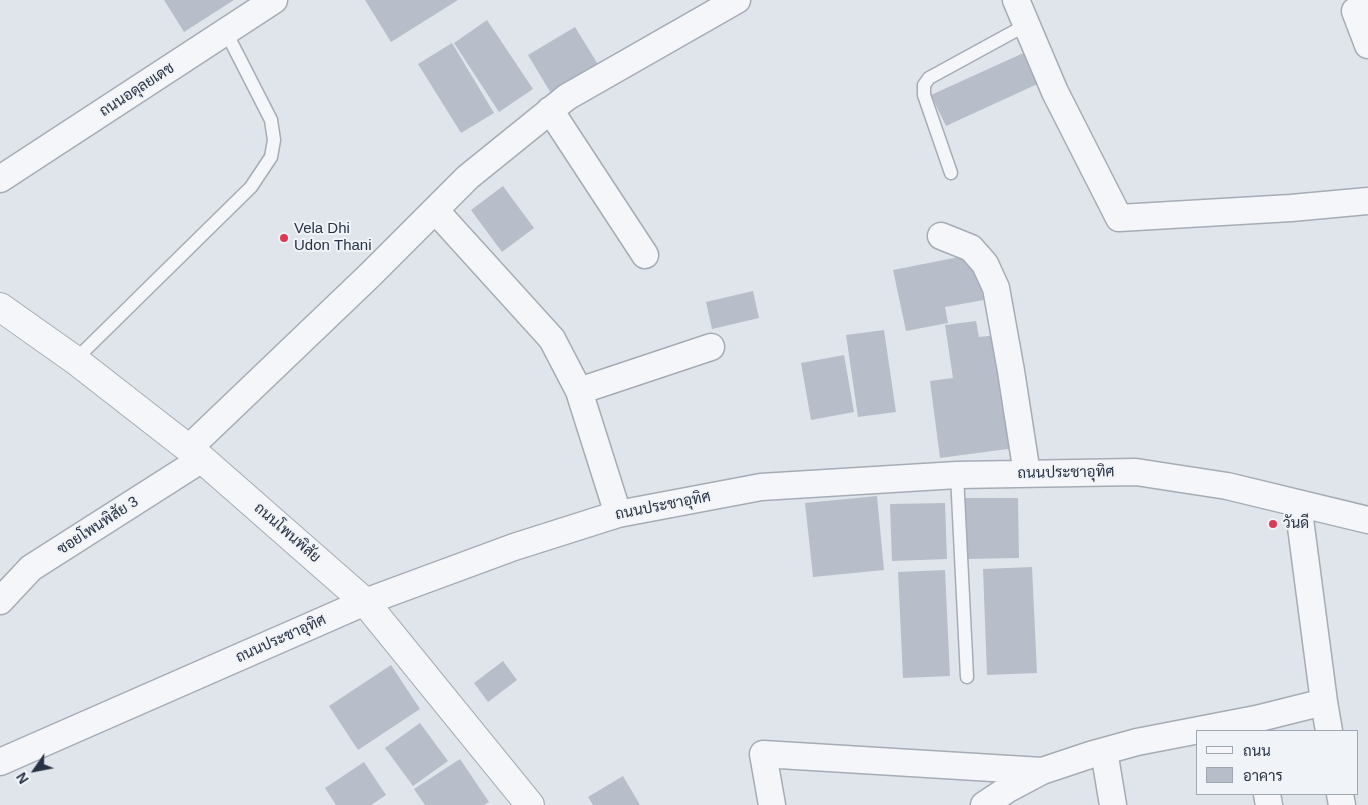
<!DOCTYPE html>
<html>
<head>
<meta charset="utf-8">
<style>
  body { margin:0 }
  #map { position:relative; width:1368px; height:805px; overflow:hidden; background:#e0e5eb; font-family:Arial,Sarabun,sans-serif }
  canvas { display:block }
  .legend { position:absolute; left:1196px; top:730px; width:162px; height:65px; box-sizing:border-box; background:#f0f4f8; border:1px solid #a0a6b0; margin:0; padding:6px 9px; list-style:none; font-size:15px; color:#273244 }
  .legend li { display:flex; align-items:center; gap:10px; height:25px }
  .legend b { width:25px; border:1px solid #a0a6b0 }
  .north { position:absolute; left:10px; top:745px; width:50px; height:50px; -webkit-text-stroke:4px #f0f4f8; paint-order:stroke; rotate:237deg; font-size:14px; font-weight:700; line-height:20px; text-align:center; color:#273244 }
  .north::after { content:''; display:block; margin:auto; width:18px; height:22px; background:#273244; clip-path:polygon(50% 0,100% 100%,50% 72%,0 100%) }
</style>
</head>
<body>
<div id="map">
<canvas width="1368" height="805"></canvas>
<ul class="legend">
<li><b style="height:6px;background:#f4f6f9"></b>ถนน</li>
<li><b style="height:14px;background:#b7bec9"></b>อาคาร</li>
</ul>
<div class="north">N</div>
</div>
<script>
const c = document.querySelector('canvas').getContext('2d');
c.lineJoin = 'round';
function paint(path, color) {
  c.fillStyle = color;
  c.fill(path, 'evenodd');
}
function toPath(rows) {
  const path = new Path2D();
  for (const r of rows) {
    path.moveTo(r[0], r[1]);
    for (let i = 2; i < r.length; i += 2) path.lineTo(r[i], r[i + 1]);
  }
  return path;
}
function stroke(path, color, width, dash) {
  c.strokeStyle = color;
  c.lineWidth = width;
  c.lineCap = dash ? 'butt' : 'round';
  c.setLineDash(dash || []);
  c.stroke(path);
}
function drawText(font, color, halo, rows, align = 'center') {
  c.font = font + ' Arial,Sarabun,sans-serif';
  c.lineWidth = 4;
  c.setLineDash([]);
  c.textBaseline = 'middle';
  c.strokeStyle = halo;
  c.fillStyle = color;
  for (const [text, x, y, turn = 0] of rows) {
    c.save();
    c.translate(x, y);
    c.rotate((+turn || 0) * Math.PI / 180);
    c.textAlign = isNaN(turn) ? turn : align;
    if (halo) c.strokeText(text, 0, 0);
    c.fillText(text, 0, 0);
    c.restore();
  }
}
paint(toPath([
  [164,0,234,0,184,32],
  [365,0,458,0,391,42],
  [487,20,533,89,499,112,454,43],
  [575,27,599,66,552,95,528,55],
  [452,43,494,113,461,133,418,64],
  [1030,50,1044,81,946,126,931,95],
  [503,186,534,228,502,252,471,210],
  [974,254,984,300,945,307,948,323,906,331,893,270],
  [753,291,759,318,712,329,706,302],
  [976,321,979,337,999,335,1015,448,940,458,930,381,953,378,945,325],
  [884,330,896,412,858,417,846,335],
  [844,355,854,412,811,420,801,363],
  [877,496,884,570,813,577,805,503],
  [963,498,1018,498,1019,558,964,559],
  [945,503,947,559,892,561,890,504],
  [1032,567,1037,673,987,675,983,569],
  [945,570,950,676,903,678,898,572],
  [503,661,517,680,488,702,474,683],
  [391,665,420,709,358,750,329,706],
  [420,723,448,761,413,786,385,748],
  [460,759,489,802,484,805,425,805,414,789],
  [364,762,386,795,371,805,336,805,325,788],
  [623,776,640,805,593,805,588,797]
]), '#b7bec9');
const service = toPath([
  [951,173,924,95,924,85,929,78,1026,25],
  [75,360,251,187,271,157,274,140,271,120,226,32],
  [957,475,967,677]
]);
const minor = toPath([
  [1016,0,1055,92,1119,218,1291,208,1368,201],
  [1368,4,1355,11,1368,45],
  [550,110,645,255],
  [0,179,274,0],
  [435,210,552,339,579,391,618,514],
  [941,236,971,248,985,264,996,288,1011,371,1027,474],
  [579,391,711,347],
  [188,449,370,275,468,177,567,97,737,0],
  [1298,504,1324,702,1329,731],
  [0,601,31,568,202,459],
  [1104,751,1113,805],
  [0,762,365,602,514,547,618,514,761,487,957,475,1136,472,1227,486,1368,520],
  [1267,794,1269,805],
  [1340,794,1342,805],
  [772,805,763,754,1042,771],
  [984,805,1008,789,1042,771,1090,755,1137,742,1256,719,1324,702]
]);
const tertiary = toPath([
  [0,307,75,360,202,459,365,602,530,805]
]);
stroke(service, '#a5acb6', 15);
stroke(minor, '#a5acb6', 29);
stroke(tertiary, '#a5acb6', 30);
stroke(service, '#f4f6f9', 12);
stroke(minor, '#f4f6f9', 26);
stroke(tertiary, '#f4f6f9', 28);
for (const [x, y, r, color] of [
  [284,238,5,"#dc3956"],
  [1273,524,5,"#dc3956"]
]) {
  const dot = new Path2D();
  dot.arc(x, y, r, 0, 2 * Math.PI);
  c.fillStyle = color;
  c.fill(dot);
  stroke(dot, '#f0f4f8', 2);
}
drawText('15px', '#273244', '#f0f4f8', [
  ["ถนนอดุลยเดช",137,90,-33],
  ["ถนนประชาอุทิศ",1066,473,-1],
  ["ถนนประชาอุทิศ",663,506,-11],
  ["ซอยโพนพิสัย 3",98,526,-33],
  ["ถนนโพนพิสัย",287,533,41],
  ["ถนนประชาอุทิศ",281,639,-24]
]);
drawText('15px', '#273244', '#f0f4f8', [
  ["Vela Dhi",294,229],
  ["Udon Thani",294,246],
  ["วันดี",1283,524]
], 'left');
</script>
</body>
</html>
